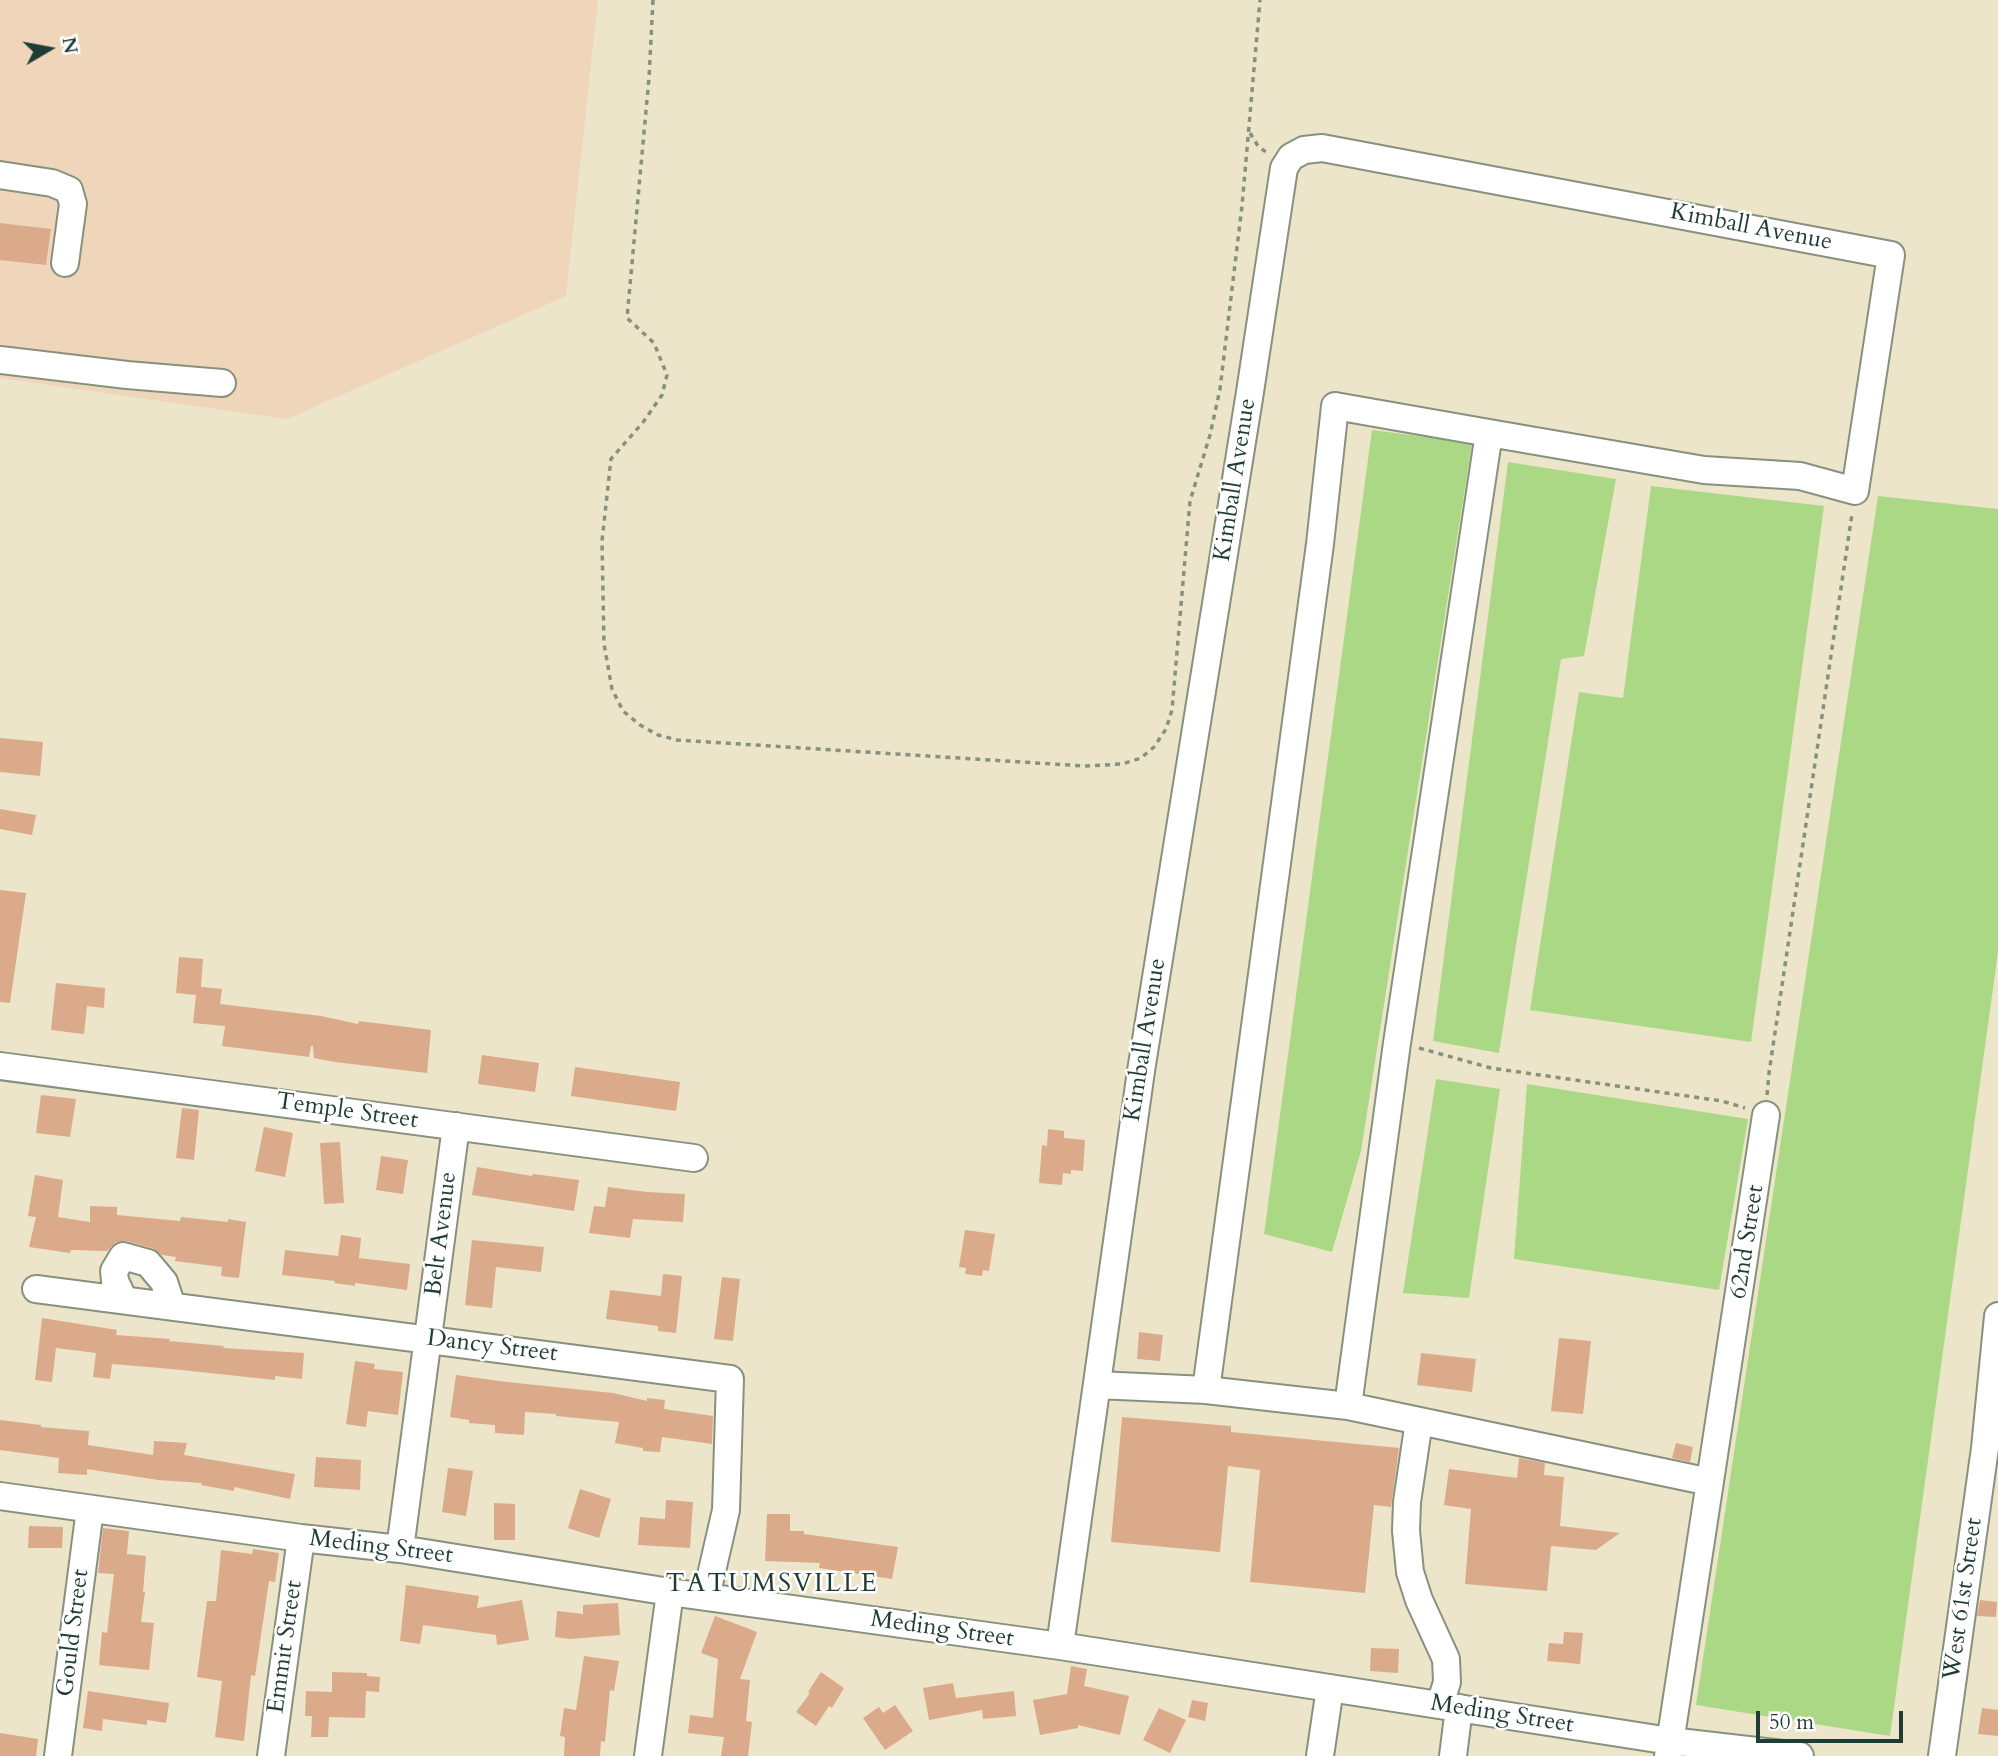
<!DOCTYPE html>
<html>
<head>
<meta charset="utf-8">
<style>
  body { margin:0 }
  #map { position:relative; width:1998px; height:1756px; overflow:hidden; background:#ede5c9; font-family:Cardo,serif }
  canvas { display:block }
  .north { position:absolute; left:14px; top:14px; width:70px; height:70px; -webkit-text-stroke:5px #fff; paint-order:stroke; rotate:80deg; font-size:19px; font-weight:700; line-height:28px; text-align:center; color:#1f3d34 }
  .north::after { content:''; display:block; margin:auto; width:24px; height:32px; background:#1f3d34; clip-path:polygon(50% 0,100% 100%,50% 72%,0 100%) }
  .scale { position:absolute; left:1756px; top:1711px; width:147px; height:32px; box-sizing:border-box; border:4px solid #1f3d34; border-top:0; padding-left:9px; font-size:21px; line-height:24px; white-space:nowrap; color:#1f3d34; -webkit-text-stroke:5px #fff; paint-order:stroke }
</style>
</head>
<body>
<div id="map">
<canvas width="1998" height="1756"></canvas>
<div class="north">N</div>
<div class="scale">50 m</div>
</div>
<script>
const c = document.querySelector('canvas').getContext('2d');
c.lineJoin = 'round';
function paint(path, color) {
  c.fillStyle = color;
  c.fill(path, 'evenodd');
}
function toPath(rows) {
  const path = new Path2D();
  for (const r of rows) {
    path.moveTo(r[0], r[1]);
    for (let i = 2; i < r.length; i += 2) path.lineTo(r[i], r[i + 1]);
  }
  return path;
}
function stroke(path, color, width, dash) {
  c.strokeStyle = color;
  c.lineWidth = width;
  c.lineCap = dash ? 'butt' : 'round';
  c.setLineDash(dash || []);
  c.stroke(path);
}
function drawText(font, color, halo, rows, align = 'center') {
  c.font = font + ' Cardo,serif';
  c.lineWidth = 5;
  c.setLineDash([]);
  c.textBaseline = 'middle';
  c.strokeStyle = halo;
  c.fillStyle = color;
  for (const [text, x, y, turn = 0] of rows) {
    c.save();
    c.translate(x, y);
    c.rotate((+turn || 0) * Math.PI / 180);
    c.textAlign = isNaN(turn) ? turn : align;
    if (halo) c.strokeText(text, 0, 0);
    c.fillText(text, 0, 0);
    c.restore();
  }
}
paint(toPath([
  [0,0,598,0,566,296,287,419,0,378]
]), '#efd6bb');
paint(toPath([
  [1372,430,1472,443,1361,1151,1332,1252,1264,1234],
  [1508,462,1616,479,1584,656,1561,659,1499,1053,1433,1041],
  [1651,486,1824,506,1751,1042,1530,1010,1579,692,1623,698],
  [1878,496,1998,509,1998,952,1890,1736,1696,1705],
  [1436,1079,1500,1089,1469,1298,1403,1293],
  [1527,1084,1748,1119,1719,1290,1514,1259]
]), '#aad885');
paint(toPath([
  [0,223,51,229,46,265,0,260],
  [0,738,43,742,40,776,0,772],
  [0,809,36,815,32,835,0,829],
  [0,890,26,893,10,1003,0,1002],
  [179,957,203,959,201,987,222,989,220,1004,321,1016,358,1024,359,1021,431,1030,427,1073,335,1062,314,1058,313,1046,311,1046,309,1057,222,1046,225,1026,193,1023,196,995,176,993],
  [56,983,105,988,104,1008,87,1006,84,1034,51,1030],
  [482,1055,539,1063,535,1092,478,1084],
  [575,1067,680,1082,676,1111,571,1096],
  [41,1095,76,1099,70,1137,36,1133],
  [182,1108,199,1110,194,1160,176,1158],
  [264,1127,293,1133,285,1177,255,1171],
  [1048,1129,1064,1131,1064,1138,1085,1140,1083,1171,1071,1170,1071,1174,1063,1173,1062,1185,1039,1183,1042,1145,1047,1146],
  [340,1142,344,1203,324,1204,320,1143],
  [381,1156,408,1160,403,1194,376,1190],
  [477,1167,532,1176,533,1174,579,1180,574,1211,472,1195],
  [35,1175,63,1180,58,1217,90,1222,90,1206,117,1207,117,1215,180,1221,181,1217,228,1222,228,1219,246,1222,239,1278,221,1276,222,1267,175,1261,176,1257,162,1255,152,1248,127,1241,116,1242,107,1251,71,1250,70,1253,29,1247,36,1217,28,1216],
  [608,1187,647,1192,685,1194,683,1222,633,1219,630,1238,589,1233,594,1206,605,1207],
  [965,1230,995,1234,989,1271,983,1270,982,1276,965,1274,966,1268,959,1267],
  [341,1235,361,1238,359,1258,410,1264,407,1290,355,1283,355,1286,334,1283,335,1281,282,1275,285,1250,338,1256],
  [472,1240,544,1247,541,1272,496,1267,492,1308,465,1305],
  [663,1274,682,1276,676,1333,658,1331,658,1326,606,1319,610,1290,661,1296],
  [722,1277,740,1279,733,1341,714,1339],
  [42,1318,117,1330,116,1335,170,1339,169,1341,224,1346,223,1348,304,1353,302,1379,275,1376,275,1380,172,1369,112,1364,110,1379,93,1377,96,1353,56,1348,52,1382,35,1380],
  [1139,1332,1163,1335,1160,1361,1137,1359],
  [1559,1338,1591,1341,1583,1414,1551,1411],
  [1421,1353,1476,1359,1472,1392,1417,1385],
  [355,1361,375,1364,374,1369,403,1372,398,1415,368,1411,366,1427,346,1424],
  [456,1375,507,1382,613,1393,647,1401,647,1398,665,1400,664,1409,713,1416,712,1444,662,1437,660,1452,643,1451,643,1448,615,1443,619,1422,556,1416,556,1414,525,1412,524,1435,495,1433,495,1425,469,1423,469,1420,450,1417],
  [1122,1417,1231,1426,1231,1432,1399,1448,1391,1507,1374,1505,1365,1593,1250,1582,1260,1470,1228,1466,1220,1552,1111,1542],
  [0,1420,41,1425,41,1427,89,1431,88,1445,153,1455,154,1441,187,1443,184,1455,295,1474,290,1499,234,1487,234,1491,201,1485,202,1483,158,1480,87,1469,87,1475,58,1473,59,1458,0,1450],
  [1676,1443,1693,1447,1690,1462,1672,1458],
  [316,1457,361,1460,360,1490,314,1487],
  [1519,1458,1545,1463,1544,1475,1564,1477,1560,1526,1620,1533,1596,1550,1551,1546,1547,1591,1465,1584,1471,1509,1444,1505,1449,1469,1517,1478],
  [448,1468,473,1471,466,1516,442,1512],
  [580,1489,611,1499,599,1538,568,1528],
  [666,1500,693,1502,690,1548,638,1545,640,1517,665,1519],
  [494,1503,515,1504,515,1540,494,1540],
  [767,1514,790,1514,790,1531,804,1531,804,1534,898,1547,892,1579,819,1568,820,1563,765,1561],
  [29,1526,63,1527,62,1548,28,1548],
  [103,1528,129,1531,127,1554,146,1556,143,1592,145,1592,141,1622,154,1623,149,1670,99,1665,102,1632,107,1633,114,1574,98,1573],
  [253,1549,279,1553,275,1582,269,1581,255,1676,251,1675,244,1741,215,1737,222,1681,197,1677,207,1601,216,1601,221,1550,252,1554],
  [406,1585,479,1596,477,1608,522,1600,529,1640,497,1645,496,1635,423,1625,420,1644,400,1641],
  [1980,1600,1997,1602,1996,1617,1977,1616],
  [618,1603,620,1635,570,1639,555,1637,557,1611,583,1614,583,1605],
  [715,1616,757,1632,740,1679,750,1680,746,1721,752,1722,748,1756,721,1756,724,1737,688,1733,690,1715,713,1718,718,1659,701,1653],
  [1564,1632,1583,1633,1580,1664,1547,1661,1549,1643,1563,1644],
  [1371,1648,1399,1649,1398,1673,1370,1671],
  [584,1656,619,1661,614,1691,610,1690,605,1742,601,1741,600,1756,564,1756,565,1737,560,1736,564,1708,576,1710],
  [1071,1666,1087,1669,1084,1686,1129,1696,1120,1735,1078,1725,1078,1728,1040,1735,1033,1700,1067,1694],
  [332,1672,367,1673,367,1676,380,1677,379,1692,366,1691,365,1718,329,1717,328,1737,311,1737,312,1716,305,1716,306,1691,332,1692],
  [821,1672,844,1688,832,1708,829,1706,816,1726,796,1712,810,1693,808,1692],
  [953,1683,956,1698,1014,1691,1016,1716,983,1719,982,1710,929,1720,923,1688],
  [88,1691,169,1703,166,1723,147,1720,147,1725,103,1719,102,1731,83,1728],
  [1192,1700,1208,1703,1205,1721,1188,1717],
  [895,1705,913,1731,885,1750,863,1718,879,1707,883,1713],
  [1159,1708,1186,1720,1170,1753,1143,1740],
  [1982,1708,1998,1710,1998,1736,1978,1734],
  [0,1733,38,1739,36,1756,0,1756]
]), '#daaa8b');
const minor = toPath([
  [0,175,52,183,69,190,73,204,65,263],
  [0,360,127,375,222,383],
  [0,1066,694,1158],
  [36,1289,730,1379,726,1510,706,1597],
  [124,1300,115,1281,114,1271,123,1256,148,1263,164,1282,172,1306],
  [1097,1385,1206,1390,1348,1406,1710,1482],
  [1206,1390,1320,544,1335,406,1489,433],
  [1419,1421,1407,1502,1406,1531,1410,1572,1419,1600,1446,1659,1447,1682,1440,1705],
  [0,1496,301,1538,400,1549,670,1592,1060,1646,1670,1741,1800,1756],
  [400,1549,456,1126],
  [1060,1646,1141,1071,1250,392,1284,168,1291,157,1304,150,1322,148,1891,255,1855,491,1800,476,1704,470,1489,433,1397,1043,1348,1406],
  [58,1756,90,1509],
  [271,1756,301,1538],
  [648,1756,670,1592],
  [1320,1756,1330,1688],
  [1453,1756,1459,1708],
  [1668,1756,1766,1115],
  [1942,1756,1985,1448,1998,1316]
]);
stroke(minor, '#86917e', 30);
stroke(toPath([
  [653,0,649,78,627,318,654,343,667,375,662,395,644,421,611,459,602,541,604,644,612,689,623,711,640,725,658,735,677,740,1084,766,1122,764,1141,758,1154,747,1166,729,1172,710,1190,501,1210,435,1220,389,1242,206,1260,0],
  [1250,133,1258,146,1267,153],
  [1419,1048,1491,1068,1722,1101,1745,1108],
  [1767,1095,1769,1073,1852,514]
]), '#86917e', 3.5, [5, 5]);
stroke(minor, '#fff', 26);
drawText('24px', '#1f3d34', '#fff', [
  ["Kimball Avenue",1751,228,11],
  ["Kimball Avenue",1236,480,-81],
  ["Kimball Avenue",1146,1040,-81],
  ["Temple Street",347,1112,8],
  ["Belt Avenue",442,1234,-83],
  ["62nd Street",1748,1242,-81],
  ["Dancy Street",492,1347,7],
  ["Meding Street",381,1548,7],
  ["West 61st Street",1964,1599,-82],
  ["Meding Street",942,1630,8],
  ["Gould Street",74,1633,-83],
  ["Emmit Street",286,1647,-82],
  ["Meding Street",1502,1715,9]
]);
c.letterSpacing = '2px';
drawText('26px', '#1f3d34', '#fff', [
  ["TATUMSVILLE",772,1585]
]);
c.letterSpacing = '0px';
</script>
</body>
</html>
